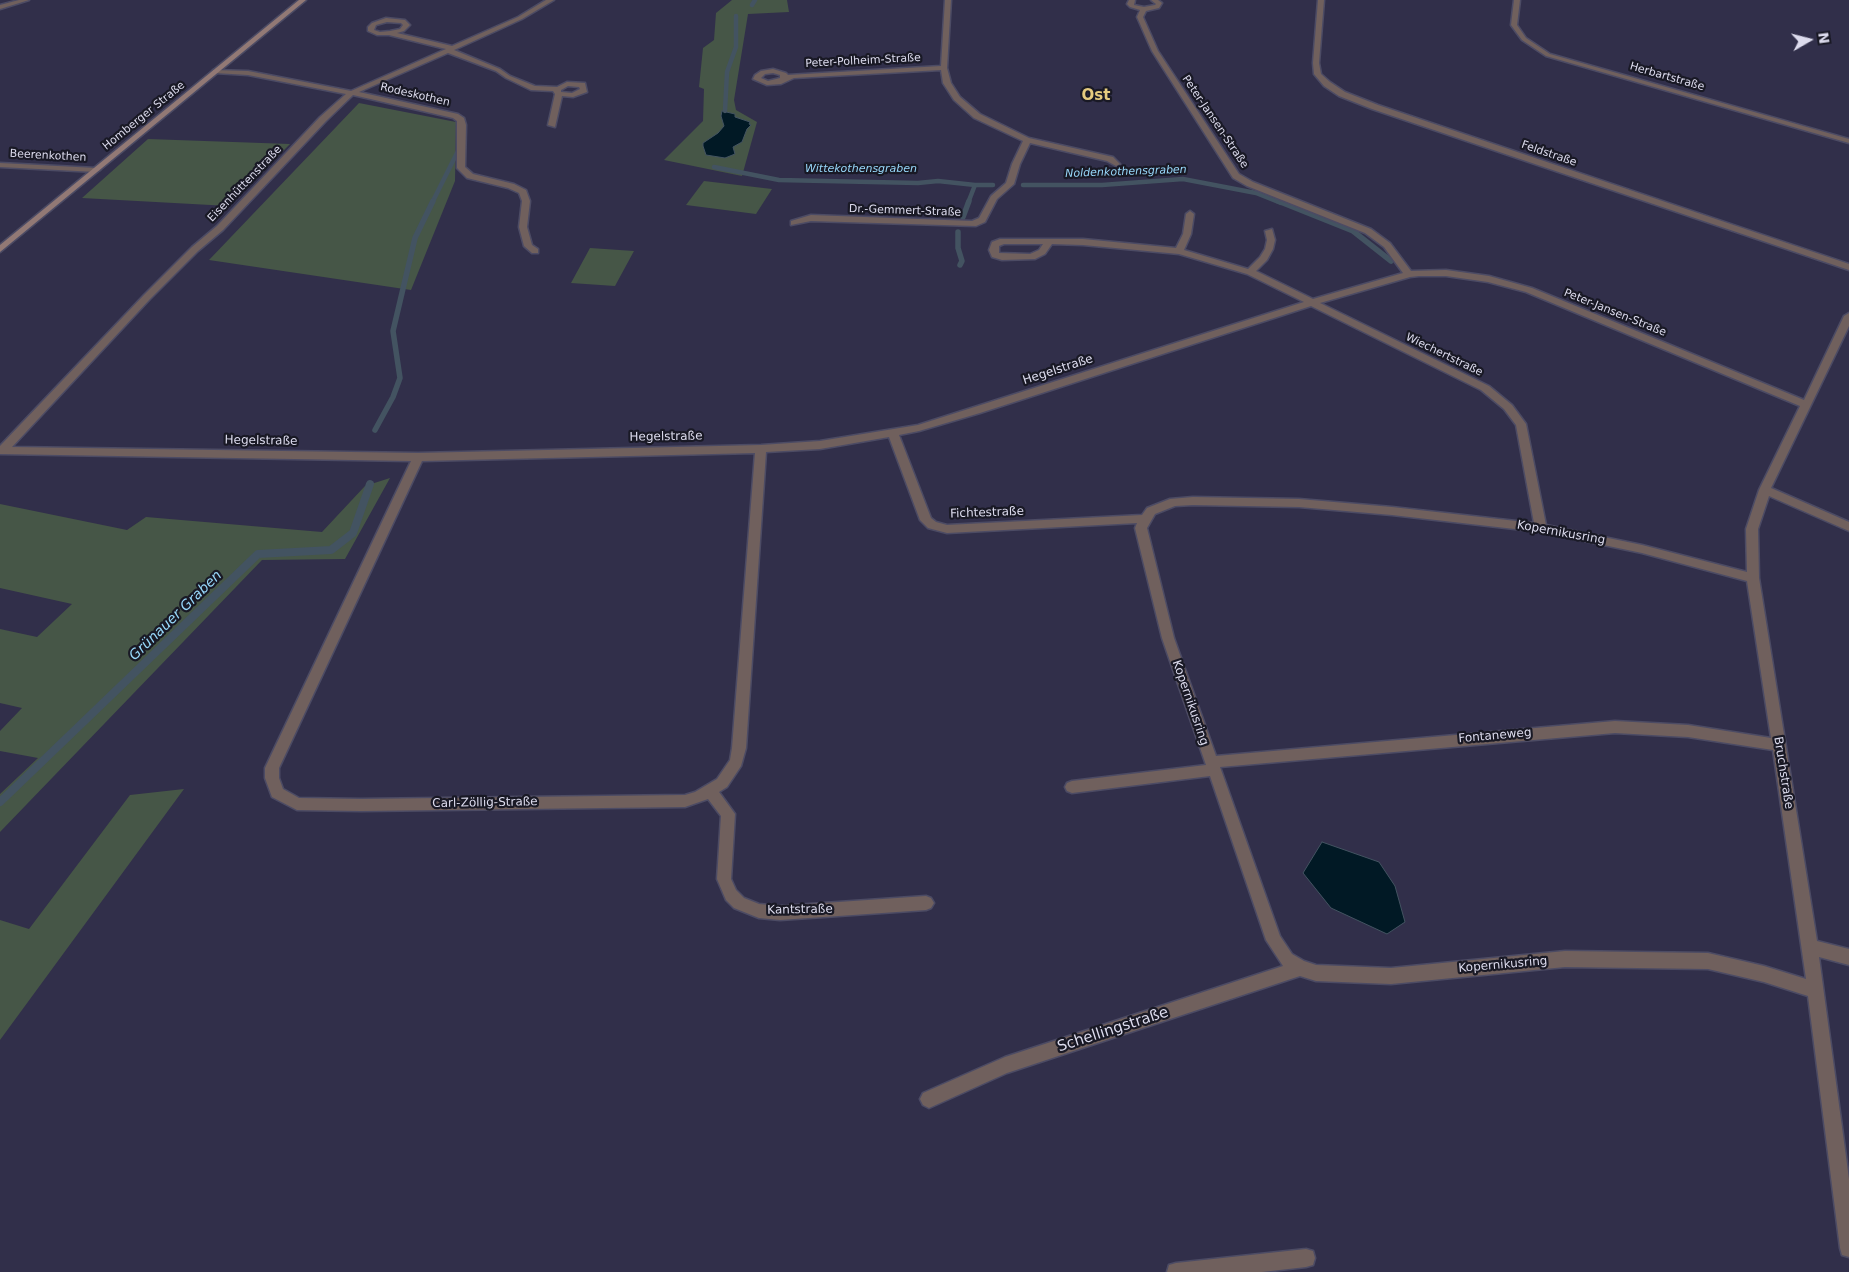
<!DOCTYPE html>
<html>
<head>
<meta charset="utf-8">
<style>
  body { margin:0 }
  #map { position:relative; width:1849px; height:1272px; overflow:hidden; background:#312f4a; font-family:"DejaVu Sans",sans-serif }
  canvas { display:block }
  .north { position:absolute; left:1784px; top:15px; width:50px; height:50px; -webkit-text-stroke:4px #191925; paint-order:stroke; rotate:82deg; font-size:14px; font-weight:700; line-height:20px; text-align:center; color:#dcdbed }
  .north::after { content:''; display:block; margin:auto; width:18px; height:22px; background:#dcdbed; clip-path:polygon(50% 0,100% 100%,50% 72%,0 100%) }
</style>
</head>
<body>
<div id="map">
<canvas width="1849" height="1272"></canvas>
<div class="north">N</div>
</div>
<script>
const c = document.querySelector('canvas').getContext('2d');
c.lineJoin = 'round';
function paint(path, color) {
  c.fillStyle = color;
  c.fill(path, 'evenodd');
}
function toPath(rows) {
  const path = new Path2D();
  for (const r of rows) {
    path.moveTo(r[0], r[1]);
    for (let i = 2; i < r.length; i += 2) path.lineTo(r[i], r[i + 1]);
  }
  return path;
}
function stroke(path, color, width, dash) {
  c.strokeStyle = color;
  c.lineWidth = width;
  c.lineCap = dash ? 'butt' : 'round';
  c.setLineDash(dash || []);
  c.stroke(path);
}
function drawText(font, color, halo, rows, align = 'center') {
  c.font = font + ' "DejaVu Sans",sans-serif';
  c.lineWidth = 4.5;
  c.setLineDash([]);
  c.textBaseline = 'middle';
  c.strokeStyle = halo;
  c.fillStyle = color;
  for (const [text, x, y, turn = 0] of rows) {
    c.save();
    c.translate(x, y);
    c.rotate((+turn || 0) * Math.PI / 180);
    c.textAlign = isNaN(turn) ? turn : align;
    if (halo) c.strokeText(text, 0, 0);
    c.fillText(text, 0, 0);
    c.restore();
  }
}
paint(toPath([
  [732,0,787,0,789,12,748,14,734,100,736,110,757,122,742,176,664,160,703,121,704,89,699,87,703,48,714,40,716,13],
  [359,103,456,122,455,181,411,290,209,260],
  [148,139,290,144,229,206,82,198],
  [704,181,772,189,756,214,686,205],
  [590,248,634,251,615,286,571,283],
  [390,478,345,559,262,560,0,832,0,794,38,758,0,751,0,731,22,708,0,703,0,629,37,637,72,604,0,588,0,504,127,530,146,517,322,532,365,486],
  [184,789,0,1040,0,920,29,929,130,795]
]), '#465647');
const water = toPath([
  [722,111,735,114,735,117,750,122,749,124,751,125,747,129,742,142,733,147,735,154,725,158,706,155,703,146,703,143,718,133,724,126,721,116,722,111],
  [1322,842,1379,862,1395,886,1405,922,1387,934,1331,908,1303,873,1322,842]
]);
paint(water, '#011925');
stroke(water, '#435361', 1);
stroke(toPath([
  [752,5,755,0],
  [725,111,727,72,736,47,736,16],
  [714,167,779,180,918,183,938,181,975,185,968,203],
  [975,185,993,185],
  [1023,185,1102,185,1183,179,1256,193,1281,203],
  [432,203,458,151]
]), '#435361', 4.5);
stroke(toPath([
  [1278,201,1353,231,1391,261],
  [963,217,969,201],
  [958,232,958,248,962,261,960,265],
  [375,430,393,397,400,378,393,331,415,238,433,201]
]), '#435361', 5.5);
stroke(toPath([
  [0,802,258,554,331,550,353,533,370,484]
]), '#435361', 8);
const minor = toPath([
  [19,0,29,0,0,9,0,5,19,0],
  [546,0,554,0,522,19,454,50,500,69,510,76,535,86,557,87,567,82,585,83,587,92,573,97,562,96,555,127,548,125,555,94,553,91,531,90,506,78,496,71,448,53,359,92,458,114,464,118,466,125,465,167,473,174,514,184,526,190,530,201,527,227,532,245,538,249,538,253,532,253,524,246,519,227,522,201,519,193,508,188,467,178,457,168,457,121,453,118,353,95,326,121,223,230,198,251,150,299,12,447,418,453,761,445,820,441,918,425,1304,302,1247,274,1179,254,1083,245,1052,244,1045,254,1035,259,1002,260,992,257,989,250,992,242,1000,239,1083,239,1176,248,1183,234,1186,214,1190,211,1194,214,1191,234,1184,250,1248,269,1260,257,1265,249,1267,240,1265,231,1272,229,1275,240,1273,249,1267,260,1256,271,1313,299,1403,273,1384,247,1365,233,1247,186,1233,178,1152,51,1137,17,1140,10,1130,7,1127,4,1129,0,1135,0,1134,5,1144,7,1155,5,1156,4,1151,0,1158,0,1162,3,1159,8,1146,11,1143,17,1158,51,1239,174,1253,182,1371,229,1390,243,1411,271,1446,270,1489,276,1532,288,1804,400,1844,316,1849,313,1849,326,1771,488,1849,522,1849,531,1769,496,1758,529,1759,578,1817,941,1849,949,1849,965,1819,957,1849,1179,1849,1257,1842,1255,1840,1248,1808,996,1764,982,1708,969,1565,967,1391,984,1316,981,1300,976,1007,1073,929,1108,923,1105,920,1099,923,1093,1005,1057,1283,966,1266,940,1210,776,1072,793,1067,791,1065,787,1067,783,1072,781,1206,765,1162,638,1135,528,1137,523,947,533,928,528,920,520,889,437,820,449,766,452,746,748,741,766,727,787,719,792,735,814,731,879,736,890,744,898,759,904,780,906,926,896,931,898,934,903,931,908,926,910,780,920,759,918,734,908,726,900,717,879,721,816,708,799,685,807,361,811,297,810,272,797,265,778,265,768,411,461,0,454,0,446,144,295,192,247,217,226,320,117,346,94,248,75,215,73,213,72,213,70,248,71,351,91,446,49,389,35,377,35,368,31,368,27,372,23,386,18,405,20,410,25,404,31,397,33,452,46,518,17,546,0],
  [387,22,401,23,403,25,400,29,390,31,380,32,374,30,376,25,387,22],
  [568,86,579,87,580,89,572,93,561,92,561,90,568,86],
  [1004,244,1043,244,1039,250,1030,254,999,253,999,246,1004,244],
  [1419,276,1446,276,1488,282,1526,292,1800,406,1759,490,1746,529,1747,572,1642,545,1546,525,1526,424,1512,405,1489,386,1320,303,1410,277,1419,276],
  [1311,306,1481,390,1504,409,1516,425,1534,523,1392,507,1299,499,1193,497,1170,499,1147,508,1142,515,947,525,936,522,931,518,899,435,919,431,980,413,1311,306],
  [755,453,732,748,730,760,717,779,695,792,685,795,361,799,299,798,283,789,279,778,279,768,422,461,755,453],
  [1193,505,1299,507,1392,515,1541,532,1642,553,1747,581,1771,738,1688,725,1615,721,1216,756,1174,638,1147,528,1155,514,1175,506,1193,505],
  [1615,733,1688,737,1773,750,1806,979,1764,966,1708,953,1565,951,1391,968,1316,965,1304,961,1292,954,1280,936,1220,767,1615,733],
  [945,0,951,0,947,68,951,83,960,97,980,114,1029,138,1113,157,1120,164,1116,166,1107,161,1030,143,1020,164,1014,184,997,199,985,222,976,226,811,221,791,225,791,221,811,215,972,221,979,218,991,196,1006,183,1012,164,1023,141,974,118,954,100,943,83,941,70,794,78,781,84,767,85,753,79,755,75,761,71,773,69,786,73,788,75,941,66,945,0],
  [773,73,780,75,780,78,768,81,761,78,765,74,773,73],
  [1318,0,1324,0,1319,63,1321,74,1330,82,1345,92,1378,105,1849,264,1849,270,1372,109,1339,96,1324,86,1314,74,1313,63,1318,0],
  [1514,0,1520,0,1517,25,1526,38,1550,54,1849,139,1849,143,1546,56,1522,40,1511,25,1514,0],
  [0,163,96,168,100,170,96,172,0,167,0,163],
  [1306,1249,1313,1251,1315,1258,1313,1265,1306,1267,1262,1272,1167,1272,1169,1265,1176,1263,1306,1249]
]);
const secondary = toPath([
  [299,0,306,0,0,252,0,245,299,0]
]);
stroke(minor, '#4c4b64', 3);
stroke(secondary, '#4c4b64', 3);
paint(minor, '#70605d');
paint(secondary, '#927975');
drawText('11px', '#dcdbed', '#191925', [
  ["Peter-Polheim-Straße",863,61,-3],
  ["Herbartstraße",1667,77,16],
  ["Rodeskothen",415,95,13],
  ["Homberger Straße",144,116,-39],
  ["Peter-Jansen-Straße",1215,122,56],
  ["Feldstraße",1549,154,19],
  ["Beerenkothen",48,156,3],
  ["Eisenhüttenstraße",245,184,-46],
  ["Dr.-Gemmert-Straße",905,211,2],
  ["Peter-Jansen-Straße",1615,313,22],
  ["Wiechertstraße",1444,355,26]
]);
drawText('italic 11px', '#97d7f9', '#191925', [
  ["Wittekothensgraben",861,169],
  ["Noldenkothensgraben",1126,172,-2]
]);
drawText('12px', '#dcdbed', '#191925', [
  ["Hegelstraße",1058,370,-18],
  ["Hegelstraße",666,437,-1],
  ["Hegelstraße",261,441,1],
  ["Fichtestraße",987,513,-2],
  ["Kopernikusring",1561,533,10],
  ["Kopernikusring",1190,703,71],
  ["Fontaneweg",1495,736,-5],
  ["Bruchstraße",1783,773,81],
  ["Carl-Zöllig-Straße",485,803,-1],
  ["Kantstraße",800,910,-1],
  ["Kopernikusring",1503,965,-5]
]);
drawText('italic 14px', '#97d7f9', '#191925', [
  ["Grünauer Graben",176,616,-44]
]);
drawText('bold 15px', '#e5cb7f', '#191925', [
  ["Ost",1096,96]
]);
drawText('15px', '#dcdbed', '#191925', [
  ["Schellingstraße",1113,1030,-18]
]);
</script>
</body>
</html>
